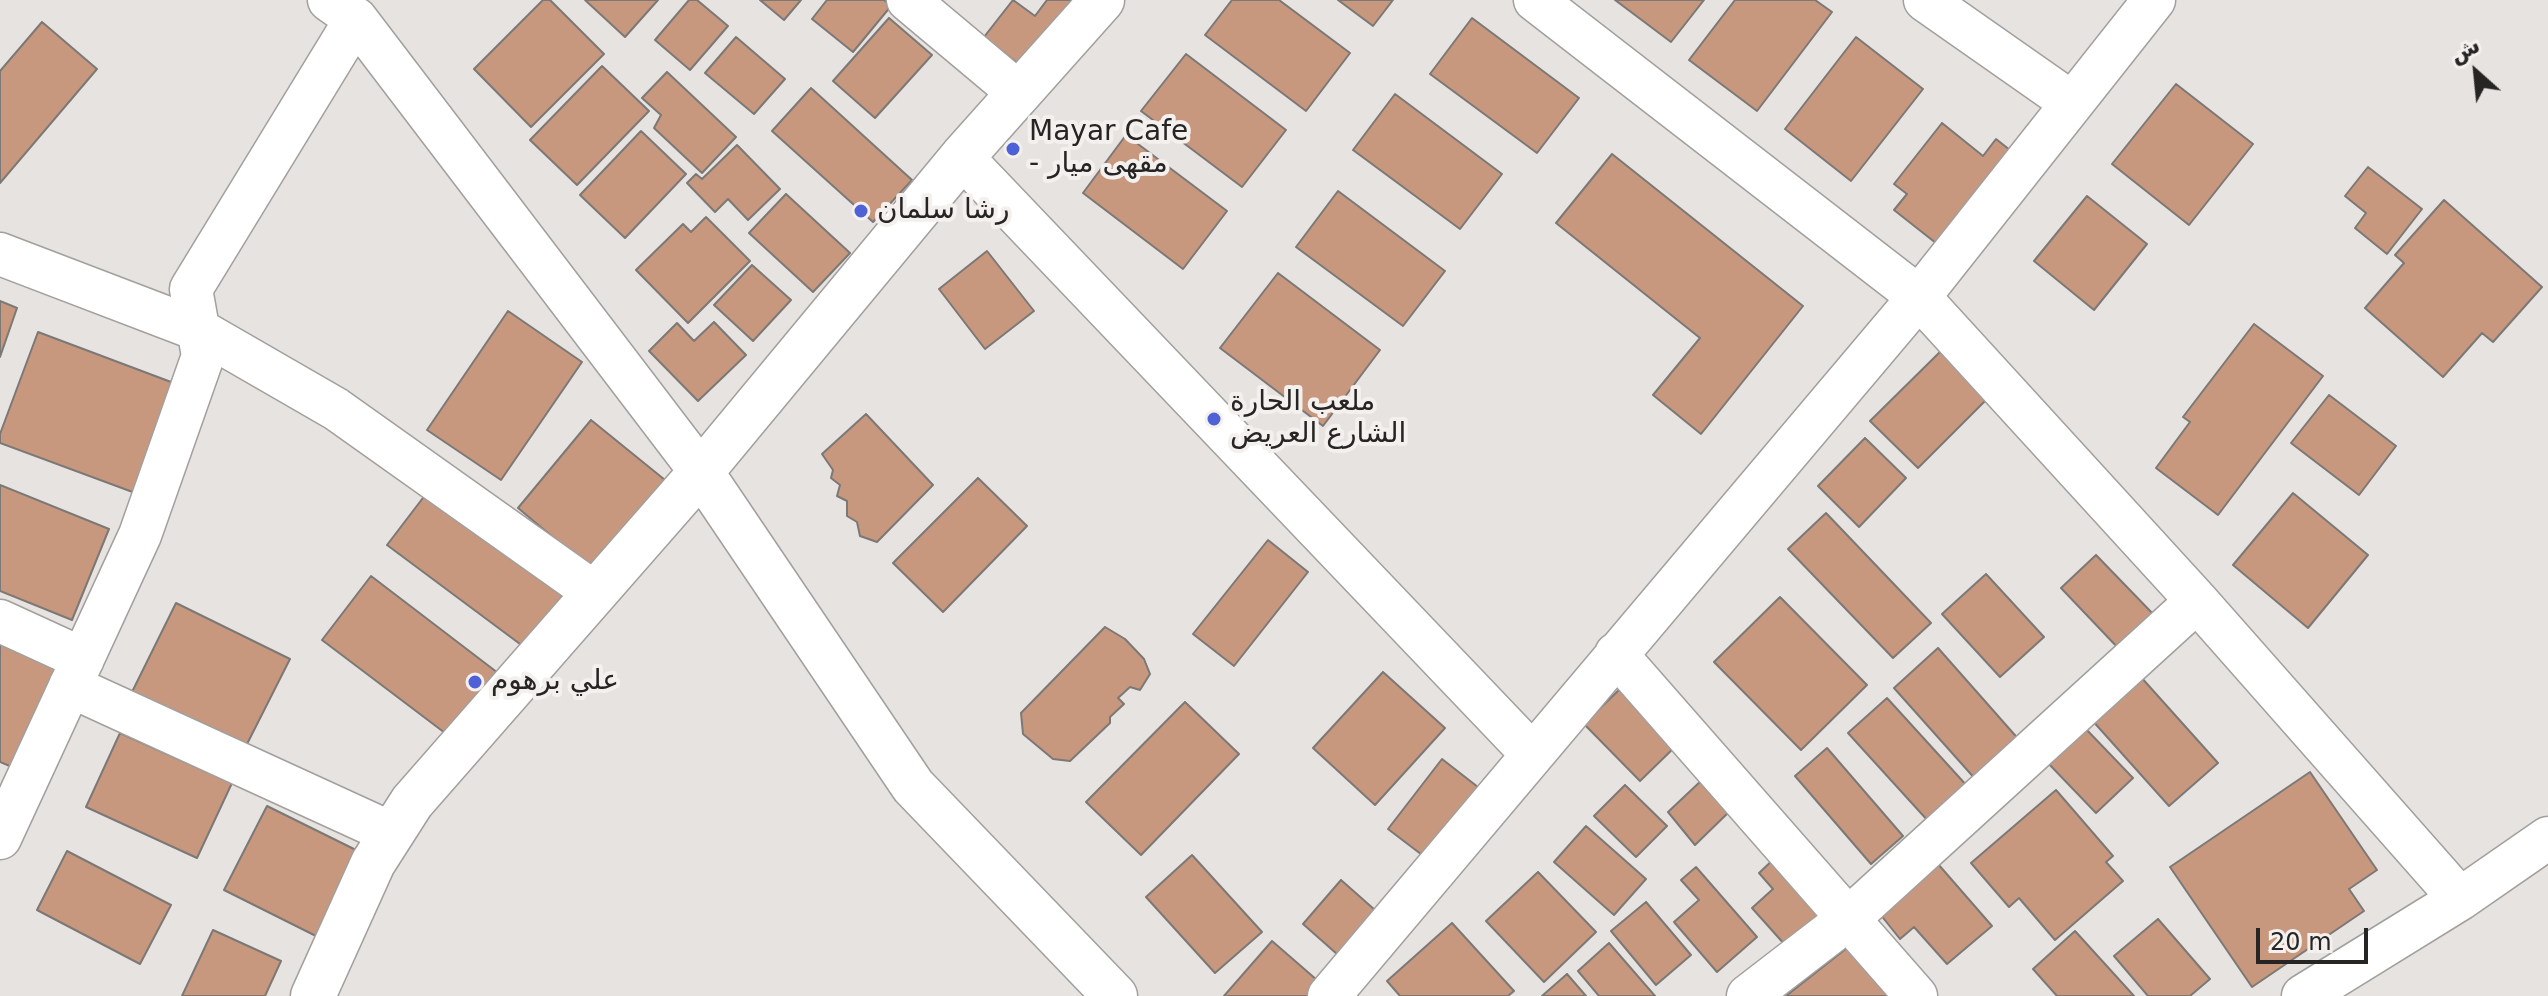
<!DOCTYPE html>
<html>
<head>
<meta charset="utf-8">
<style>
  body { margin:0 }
  #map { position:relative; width:2548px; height:996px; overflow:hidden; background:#e7e3e1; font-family:"DejaVu Sans",Cairo,sans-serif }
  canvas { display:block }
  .north { position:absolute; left:2436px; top:32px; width:80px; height:80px; -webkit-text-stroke:6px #f4f0ee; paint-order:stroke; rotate:333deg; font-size:22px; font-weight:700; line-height:32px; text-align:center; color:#262524 }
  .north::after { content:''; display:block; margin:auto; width:28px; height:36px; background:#262524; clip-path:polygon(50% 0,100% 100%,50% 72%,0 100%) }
  .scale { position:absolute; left:2256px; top:928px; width:112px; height:36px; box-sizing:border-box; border:4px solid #262524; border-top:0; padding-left:10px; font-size:24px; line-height:28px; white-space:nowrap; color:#262524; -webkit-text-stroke:6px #f4f0ee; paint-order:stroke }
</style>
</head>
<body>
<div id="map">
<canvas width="2548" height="996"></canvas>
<div class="north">ش</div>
<div class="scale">20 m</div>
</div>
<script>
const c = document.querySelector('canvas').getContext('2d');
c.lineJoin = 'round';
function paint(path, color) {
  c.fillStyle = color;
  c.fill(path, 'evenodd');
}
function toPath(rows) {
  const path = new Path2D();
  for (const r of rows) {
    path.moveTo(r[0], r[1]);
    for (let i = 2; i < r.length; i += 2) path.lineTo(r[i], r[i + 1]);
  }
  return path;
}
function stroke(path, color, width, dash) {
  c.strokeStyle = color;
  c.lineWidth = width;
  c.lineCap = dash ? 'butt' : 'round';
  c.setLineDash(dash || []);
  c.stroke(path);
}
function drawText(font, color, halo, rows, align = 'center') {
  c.font = font + ' "DejaVu Sans",Cairo,sans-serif';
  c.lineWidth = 8;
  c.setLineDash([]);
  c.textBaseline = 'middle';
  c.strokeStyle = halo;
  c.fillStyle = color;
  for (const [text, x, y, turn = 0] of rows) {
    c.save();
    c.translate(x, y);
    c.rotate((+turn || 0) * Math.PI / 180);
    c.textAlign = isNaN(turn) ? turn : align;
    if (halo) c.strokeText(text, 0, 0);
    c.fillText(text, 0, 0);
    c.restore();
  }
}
const building = toPath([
  [543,0,550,0,604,54,531,127,474,69,543,0],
  [585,0,658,0,625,37,585,0],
  [689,0,697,0,728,26,690,70,655,40,689,0],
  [760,0,801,0,784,20,760,0],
  [827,0,884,0,891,6,853,52,812,19,827,0],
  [1013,0,1035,16,1047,0,1069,0,1076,5,1025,69,984,37,1013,0],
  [1232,0,1279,0,1350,53,1306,111,1205,35,1232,0],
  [1338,0,1393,0,1373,26,1338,0],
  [1615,0,1704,0,1671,42,1615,0],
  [1735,0,1815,0,1832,12,1757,111,1689,60,1735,0],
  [889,18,932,55,875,118,833,81,889,18],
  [1472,18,1579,98,1537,153,1430,74,1472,18],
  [42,22,97,69,0,183,0,71,42,22],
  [736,37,785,79,754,114,705,73,736,37],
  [1856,37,1923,89,1851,181,1785,129,1856,37],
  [1186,54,1286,130,1242,187,1141,111,1186,54],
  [602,66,649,111,577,185,530,140,602,66],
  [667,72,736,137,702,173,654,128,661,115,642,98,667,72],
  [2176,84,2253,144,2189,225,2112,164,2176,84],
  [811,88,912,180,873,222,772,131,811,88],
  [1395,94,1502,174,1460,229,1353,150,1395,94],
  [1942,123,1983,156,1996,139,2020,158,1946,251,1894,210,1907,194,1894,184,1942,123],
  [641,131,686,174,625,238,580,195,641,131],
  [1126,135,1227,211,1183,269,1083,193,1126,135],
  [737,145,780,189,748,220,728,199,715,212,687,183,696,174,702,179,737,145],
  [1612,154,1803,306,1701,434,1653,395,1700,338,1556,223,1612,154],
  [2368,167,2422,209,2387,254,2355,228,2366,213,2345,196,2368,167],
  [1338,191,1445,271,1403,326,1296,247,1338,191],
  [786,194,850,253,813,292,749,233,786,194],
  [2087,196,2147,244,2094,310,2034,261,2087,196],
  [2444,200,2542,287,2493,342,2482,333,2443,377,2365,308,2404,263,2395,255,2444,200],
  [706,217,750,261,688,323,636,270,683,224,691,232,706,217],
  [987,251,1034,311,985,349,939,289,987,251],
  [752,265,791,300,753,341,714,305,752,265],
  [1278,273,1380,350,1323,426,1220,348,1278,273],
  [0,301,17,308,0,357,0,301],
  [508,311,582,362,501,480,427,430,508,311],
  [714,322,746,355,698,401,649,351,677,323,694,341,714,322],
  [2254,324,2323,376,2218,515,2156,468,2190,422,2183,417,2254,324],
  [38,332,179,385,138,494,0,443,0,434,38,332],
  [1946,346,1993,393,1918,468,1870,421,1946,346],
  [2329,395,2396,446,2359,495,2291,443,2329,395],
  [866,414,933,485,877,542,860,536,857,522,847,516,847,501,837,496,840,485,831,478,833,470,822,454,866,414],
  [591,420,665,480,591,569,518,508,591,420],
  [1865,438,1906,478,1859,527,1818,486,1865,438],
  [978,478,1027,526,943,612,893,563,978,478],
  [0,485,109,529,72,620,0,591,0,485],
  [429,490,566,591,524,647,387,545,429,490],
  [2293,493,2368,555,2308,628,2233,565,2293,493],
  [1826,513,1931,623,1893,658,1788,549,1826,513],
  [1268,540,1308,572,1234,666,1193,634,1268,540],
  [2096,555,2155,616,2120,650,2061,588,2096,555],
  [1986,574,2044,637,2000,677,1942,614,1986,574],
  [371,576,498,673,449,736,322,640,371,576],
  [1780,597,1867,685,1801,750,1714,662,1780,597],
  [176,603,290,659,245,748,132,692,176,603],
  [1105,627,1125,639,1144,659,1150,674,1140,690,1130,687,1118,698,1124,704,1110,717,1110,723,1070,761,1053,759,1023,734,1021,713,1105,627],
  [0,643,70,673,26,773,0,762,0,643],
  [1938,648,2021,742,1977,781,1894,688,1938,648],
  [1383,672,1445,728,1375,805,1313,748,1383,672],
  [2140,676,2218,763,2169,806,2091,719,2140,676],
  [1624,685,1680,742,1640,781,1584,724,1624,685],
  [1887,698,1968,787,1929,822,1848,733,1887,698],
  [1185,702,1239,754,1141,855,1086,802,1185,702],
  [2084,727,2133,778,2096,813,2047,762,2084,727],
  [120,733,232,783,197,858,86,807,120,733],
  [1827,748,1903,836,1871,864,1795,776,1827,748],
  [1442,759,1483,791,1430,861,1388,829,1442,759],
  [2310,772,2377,870,2349,889,2364,911,2252,987,2170,867,2310,772],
  [1703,779,1731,810,1695,845,1668,812,1703,779],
  [1625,785,1667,826,1636,857,1594,816,1625,785],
  [2056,790,2113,856,2106,862,2123,881,2055,940,2019,898,2009,907,1971,863,2056,790],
  [267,806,362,853,320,938,224,890,267,806],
  [1586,826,1646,879,1614,915,1554,862,1586,826],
  [67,851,171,905,140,964,37,910,67,851],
  [1192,855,1262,932,1215,973,1146,897,1192,855],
  [1777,856,1826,911,1786,946,1752,908,1773,889,1759,873,1777,856],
  [1938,864,1992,926,1947,964,1914,927,1900,939,1880,914,1938,864],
  [1696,867,1757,937,1717,972,1674,922,1699,900,1681,880,1696,867],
  [1538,872,1596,932,1544,982,1486,921,1538,872],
  [1341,880,1384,918,1346,962,1303,924,1341,880],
  [1646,902,1691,955,1656,985,1611,931,1646,902],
  [2158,919,2210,979,2190,996,2148,996,2114,956,2158,919],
  [1452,923,1514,991,1508,996,1400,996,1387,981,1452,923],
  [213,930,281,961,265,996,182,996,213,930],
  [2075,931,2134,996,2057,996,2033,969,2075,931],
  [1857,940,1902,996,1786,996,1857,940],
  [1272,941,1325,987,1316,996,1224,996,1272,941],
  [1609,943,1655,996,1599,996,1578,971,1609,943],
  [1567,974,1586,996,1542,996,1567,974]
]);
paint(building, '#c8987e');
stroke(building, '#7b7876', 2);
const street = toPath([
  [329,0,356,19,701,472],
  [908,0,1019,93],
  [1535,0,1919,297,2197,601,2460,899],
  [1925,0,2072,103],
  [962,157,1532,754],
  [0,254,199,330,336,409,595,593],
  [0,621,83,659],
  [1616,654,1916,996],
  [70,686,391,833],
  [0,838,140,535,203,356,191,289,356,19],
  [1329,996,1919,297,2154,0],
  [1748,996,1848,919,2197,601],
  [2303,996,2460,899,2548,838]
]);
const secondary = toPath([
  [701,472,913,786,1115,996],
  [313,996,373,863,412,802,701,472,962,157,1102,0]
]);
stroke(street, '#a29f9d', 45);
stroke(secondary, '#a29f9d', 47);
stroke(street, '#fff', 42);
stroke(secondary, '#fff', 44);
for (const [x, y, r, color] of [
  [1013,149,8,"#4f61d6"],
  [861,211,8,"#4f61d6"],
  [1214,419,8,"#4f61d6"],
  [475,682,8,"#4f61d6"]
]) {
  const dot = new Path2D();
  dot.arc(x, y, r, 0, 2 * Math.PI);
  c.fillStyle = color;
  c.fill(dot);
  stroke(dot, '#f4f0ee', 3);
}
drawText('28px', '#262524', '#f4f0ee', [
  ["Mayar Cafe",1029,133],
  ["- مقهى ميار",1029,165],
  ["رشا سلمان",877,211],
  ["ملعب الحارة",1230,403],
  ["الشارع العريض",1230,435],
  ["علي برهوم",491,682]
], 'left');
</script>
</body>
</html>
